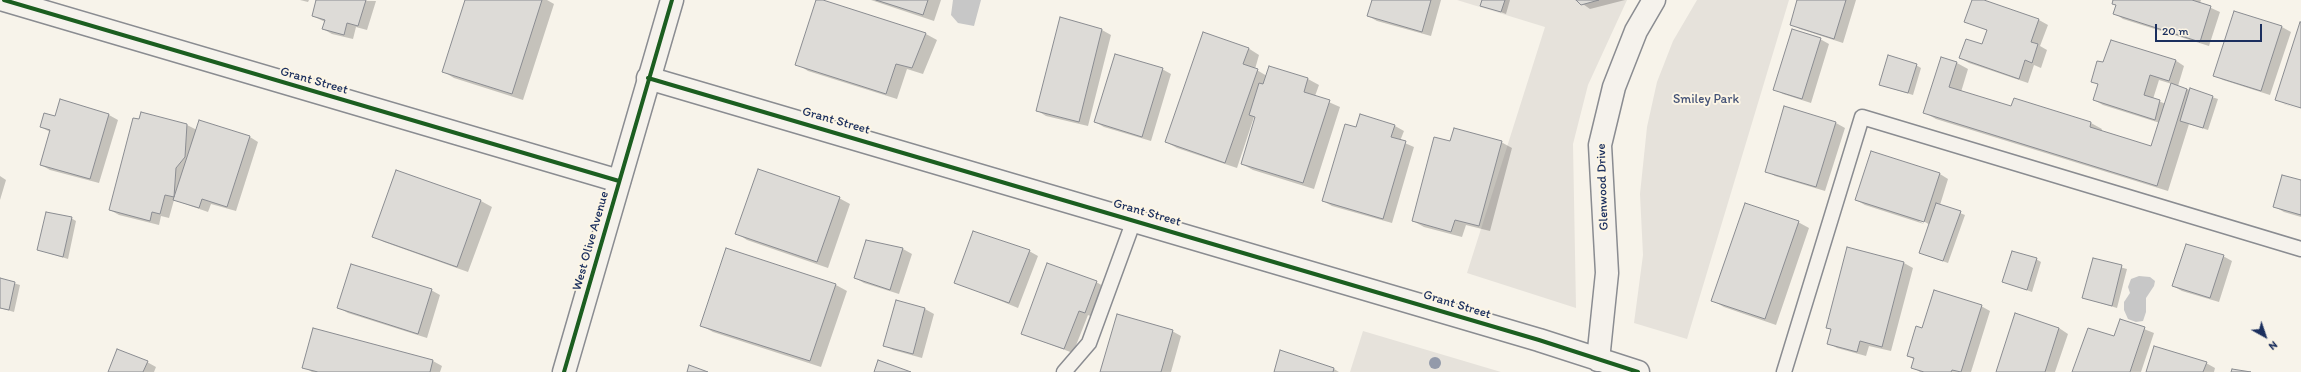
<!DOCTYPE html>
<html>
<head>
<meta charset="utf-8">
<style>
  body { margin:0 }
  #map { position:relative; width:2301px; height:372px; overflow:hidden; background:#f7f3ea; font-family:Itim,sans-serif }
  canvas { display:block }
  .north { position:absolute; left:2245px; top:316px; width:40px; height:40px; -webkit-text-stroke:3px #fcf5e5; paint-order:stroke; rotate:140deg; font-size:11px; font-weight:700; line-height:16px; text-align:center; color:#1b2f5e }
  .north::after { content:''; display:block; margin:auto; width:14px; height:18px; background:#1b2f5e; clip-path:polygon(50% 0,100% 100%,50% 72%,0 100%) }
  .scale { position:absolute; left:2155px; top:24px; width:107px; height:18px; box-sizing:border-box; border:2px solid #1b2f5e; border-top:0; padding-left:5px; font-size:12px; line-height:14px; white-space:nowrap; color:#1b2f5e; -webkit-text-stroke:3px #fcf5e5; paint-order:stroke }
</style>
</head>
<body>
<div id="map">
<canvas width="2301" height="372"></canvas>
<div class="north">N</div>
<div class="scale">20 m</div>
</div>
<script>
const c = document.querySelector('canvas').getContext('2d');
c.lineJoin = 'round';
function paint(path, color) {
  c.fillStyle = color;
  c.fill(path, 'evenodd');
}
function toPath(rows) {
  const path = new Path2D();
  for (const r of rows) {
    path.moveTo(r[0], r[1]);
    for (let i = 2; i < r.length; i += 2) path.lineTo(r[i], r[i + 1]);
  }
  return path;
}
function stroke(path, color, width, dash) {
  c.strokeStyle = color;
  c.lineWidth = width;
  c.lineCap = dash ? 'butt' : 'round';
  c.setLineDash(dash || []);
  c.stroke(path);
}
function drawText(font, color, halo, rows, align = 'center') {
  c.font = font + ' Itim,sans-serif';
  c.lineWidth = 4;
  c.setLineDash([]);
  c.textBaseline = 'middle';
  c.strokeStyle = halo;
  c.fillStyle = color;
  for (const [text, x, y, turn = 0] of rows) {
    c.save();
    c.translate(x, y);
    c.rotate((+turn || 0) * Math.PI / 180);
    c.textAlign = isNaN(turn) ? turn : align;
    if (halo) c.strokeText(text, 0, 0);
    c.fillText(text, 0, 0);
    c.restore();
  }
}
paint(toPath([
  [1457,0,1627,0,1588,85,1573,144,1576,308,1467,273,1545,27],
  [1697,0,1789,0,1687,339,1634,323,1643,255,1640,194,1647,127,1657,82,1673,41],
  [1363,331,1501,372,1350,372]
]), '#e6e2db');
paint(toPath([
  [953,0,981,0,974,26,958,23,951,15],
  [2139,276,2150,277,2155,281,2154,286,2146,298,2146,312,2143,321,2136,322,2128,319,2124,310,2124,302,2130,293,2128,287,2131,279]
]), '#c7c7c7');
paint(toPath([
  [300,0,309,0,308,2],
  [318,0,376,1,367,30,356,27,353,39,332,34,323,29,325,22,313,16],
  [467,0,547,0,554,4,523,100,454,78,444,72],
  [817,0,926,34,937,40,923,74,907,69,897,99,808,71,797,64],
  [871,0,941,0,934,21],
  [1373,0,1441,0,1431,36,1377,21,1368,16],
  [1483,0,1510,0,1506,14,1481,5],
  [1577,0,1625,0,1590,9],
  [1799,0,1856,0,1843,43,1800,29,1791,24],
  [1973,0,1981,0,2039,20,2048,25,2040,46,2047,50,2041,68,2034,65,2028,83,1969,63,1960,58,1983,45,1988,31,1966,21],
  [2114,0,2201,0,2200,3,2220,12,2209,46,2123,19,2114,13,2117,5,2113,3],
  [2235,12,2282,27,2291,32,2270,95,2223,80,2214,75],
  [2301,23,2301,107,2284,102,2284,104,2301,110,2285,104,2276,99],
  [1102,30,1111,35,1088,126,1046,116,1038,111],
  [1820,39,1829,44,1811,103,1783,94,1774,89],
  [1248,48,1259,55,1255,69,1267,76,1270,67,1308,79,1319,85,1315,96,1340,107,1314,189,1253,170,1242,164,1257,115,1255,114,1237,168,1177,148,1166,142],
  [2175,60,2184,66,2178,86,2218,99,2208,130,2189,124,2168,191,1936,119,1925,113,1957,63,1968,69,1961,92,2012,108,2091,123,2102,129,2101,132,2152,147,2160,123,2103,105,2094,100,2099,85,2092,81,2104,63],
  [2159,80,2172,84,2166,104,2153,99],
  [1916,65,1921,68,1913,95,1880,85],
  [1162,69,1171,74,1151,141,1104,127,1095,122],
  [1785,107,1836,123,1845,128,1825,191,1775,176,1766,171],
  [109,115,118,120,99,183,50,170,41,165,50,132,41,127,56,117],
  [1361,115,1395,126,1404,131,1400,141,1414,147,1392,223,1332,206,1323,201],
  [187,125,197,130,250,137,258,142,236,211,211,204,208,212,174,200,169,218,161,216,159,225,119,215,110,210],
  [1501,142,1512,148,1490,231,1466,225,1462,237,1424,227,1413,221,1451,143],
  [396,171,481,201,492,207,468,272,384,242,373,236],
  [1940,174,1948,179,1940,205,1965,215,1948,263,1925,255,1930,225,1920,219,1919,221,1924,224,1865,205,1856,200],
  [0,176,6,180,0,200],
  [2301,181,2301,217,2284,212,2275,207],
  [839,198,850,204,828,268,747,240,736,233],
  [71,218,76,221,68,259,38,250],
  [1798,222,1809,228,1776,325,1724,307,1713,301],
  [867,241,903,249,912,254,899,294,864,283,855,278],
  [1848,248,1904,263,1913,268,1891,351,1869,346,1866,356,1837,348,1828,343,1832,330,1828,327],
  [1029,251,1038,256,1018,308,955,282],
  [2223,256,2232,261,2219,302,2182,291,2173,286],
  [2036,259,2041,262,2032,292,2003,282],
  [2094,260,2127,269,2117,308,2084,298],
  [0,279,20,285,14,312,0,308],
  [1096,282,1105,287,1094,318,1088,315,1073,353,1023,334],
  [836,285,847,291,821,367,713,332,702,326],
  [431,290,440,295,427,338,348,313,339,308],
  [897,301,925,309,934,314,922,358,893,350,884,345],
  [1981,306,1990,311,1971,372,1920,372,1912,367,1915,360,1908,356,1923,330],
  [2016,315,2059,328,2068,334,2055,372,1998,372],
  [2121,320,2154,333,2141,372,2074,372,2115,338],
  [314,329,433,361,442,366,440,372,312,372,304,367],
  [1172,331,1181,336,1171,372,1101,372],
  [147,362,156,367,154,372,109,372],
  [2206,363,2215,368,2214,372,2147,372],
  [1334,369,1339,372,1275,372]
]), '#0003');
const building = toPath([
  [316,0,366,0,358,26,347,23,344,35,322,29,325,20,312,16,316,0],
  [465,0,542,0,512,94,442,72,465,0],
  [816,0,823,0,926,33,912,68,896,64,886,94,795,65,816,0],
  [876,0,928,0,923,15,876,0],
  [1372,0,1431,0,1422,32,1367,16,1372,0],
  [1482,0,1505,0,1501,12,1480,6,1482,0],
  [1576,0,1599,0,1581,5,1576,0],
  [1797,0,1846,0,1834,39,1790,25,1797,0],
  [1972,0,1984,0,2039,19,2031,42,2038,44,2032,63,2025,60,2019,79,1959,58,1966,39,1982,44,1987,30,1964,22,1972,0],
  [2113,0,2192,0,2211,6,2200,42,2113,14,2116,5,2112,4,2113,0],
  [2234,11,2282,26,2261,91,2213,76,2234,11],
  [1060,17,1102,29,1079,122,1036,111,1060,17],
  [2300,22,2301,22,2301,108,2275,100,2300,22],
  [1792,29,1821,38,1802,99,1773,90,1792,29],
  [1203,32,1249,48,1243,64,1258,69,1225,163,1165,142,1203,32],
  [2111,40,2176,60,2169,81,2150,75,2144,95,2160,100,2155,120,2093,100,2098,84,2091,82,2097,61,2103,62,2111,40],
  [1115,54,1163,68,1142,137,1094,122,1115,54],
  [1888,55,1917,64,1908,93,1879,85,1888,55],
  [1941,57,1957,62,1949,87,2011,106,2014,98,2091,122,2090,127,2151,146,2171,83,2187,89,2157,186,1923,113,1941,57],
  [1269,66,1308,78,1304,92,1330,100,1303,183,1241,164,1255,117,1249,115,1259,83,1263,84,1269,66],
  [2190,88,2213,96,2203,128,2180,121,2190,88],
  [60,99,109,114,90,179,40,165,50,130,40,127,44,113,55,116,60,99],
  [1784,106,1836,122,1816,187,1765,172,1784,106],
  [141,112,187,124,185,157,176,168,174,197,165,195,160,214,152,212,150,221,109,210,133,118,139,119,141,112],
  [1360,114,1395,125,1391,137,1406,141,1383,219,1322,201,1345,124,1356,127,1360,114],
  [199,120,250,136,227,207,202,199,199,208,173,200,199,120],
  [1454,128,1502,141,1479,226,1455,220,1451,232,1412,221,1434,137,1450,141,1454,128],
  [1871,151,1940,173,1924,222,1855,200,1871,151],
  [758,169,840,197,817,262,735,234,758,169],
  [396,170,481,200,457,267,372,237,396,170],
  [2282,175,2301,180,2301,215,2273,207,2282,175],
  [1745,203,1799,221,1765,319,1711,301,1745,203],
  [1936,203,1961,211,1943,261,1919,253,1936,203],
  [46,212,72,217,63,257,37,250,46,212],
  [973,231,1030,250,1009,303,954,283,973,231],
  [866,240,903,248,890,290,854,278,866,240],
  [2186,244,2224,255,2210,298,2172,286,2186,244],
  [1847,247,1904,262,1882,347,1860,341,1857,352,1827,344,1831,329,1826,328,1847,247],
  [726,248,836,284,810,361,700,326,726,248],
  [2012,251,2037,258,2027,290,2002,282,2012,251],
  [2093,258,2122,265,2112,306,2082,298,2093,258],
  [1047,263,1097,281,1085,313,1079,311,1064,349,1021,334,1047,263],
  [351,264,432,289,418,334,337,308,351,264],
  [0,278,15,282,9,310,0,308,0,278],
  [1934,290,1982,305,1961,372,1952,370,1951,372,1924,372,1911,368,1914,358,1907,356,1916,326,1922,328,1934,290],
  [896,300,925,308,913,354,883,346,896,300],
  [2015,313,2059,328,2045,372,1996,372,2015,313],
  [1117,314,1173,330,1161,372,1100,372,1117,314],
  [2120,319,2145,327,2130,372,2072,372,2088,328,2114,336,2120,319],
  [313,328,433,360,430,372,318,372,302,368,313,328],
  [2154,346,2207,362,2203,372,2146,372,2154,346],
  [117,349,148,361,143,372,108,372,117,349],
  [1280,350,1334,368,1333,372,1274,372,1280,350],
  [878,360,911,372,874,372,878,360],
  [689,365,708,372,687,372,689,365],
  [2232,369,2251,372,2231,372,2232,369]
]);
paint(building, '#dddbd7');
stroke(building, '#8a8c91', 1);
const service = toPath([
  [1064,372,1089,343,1134,220],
  [1784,372,1862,117,2301,249]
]);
const minor = toPath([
  [4,0,619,181],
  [648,78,1539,340,1638,372],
  [1598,360,1607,273,1600,145,1614,87,1636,31,1654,0]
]);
const tertiary = toPath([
  [564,372,672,0]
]);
stroke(service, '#8a8c91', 17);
stroke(minor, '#8a8c91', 25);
stroke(tertiary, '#8a8c91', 25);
stroke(service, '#f5f2ec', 14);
stroke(minor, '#f5f2ec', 22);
stroke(tertiary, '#f5f2ec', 22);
stroke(toPath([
  [4,0,619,181],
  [648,78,1539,340,1638,372],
  [564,372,672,0]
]), '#1b5e20', 4);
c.fillStyle = '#939aaa';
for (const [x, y] of [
  [1435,363]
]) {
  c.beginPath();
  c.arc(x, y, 6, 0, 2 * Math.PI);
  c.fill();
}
drawText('13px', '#1b2f5e', '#fcf5e5', [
  ["Grant Street",314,81,16],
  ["Grant Street",836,121,16],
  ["Glenwood Drive",1603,187,-92],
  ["Grant Street",1147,213,16],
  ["West Olive Avenue",591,241,-74],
  ["Grant Street",1457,305,17]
]);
drawText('13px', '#425176', '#fcf5e5', [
  ["Smiley Park",1706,100]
]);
</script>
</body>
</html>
